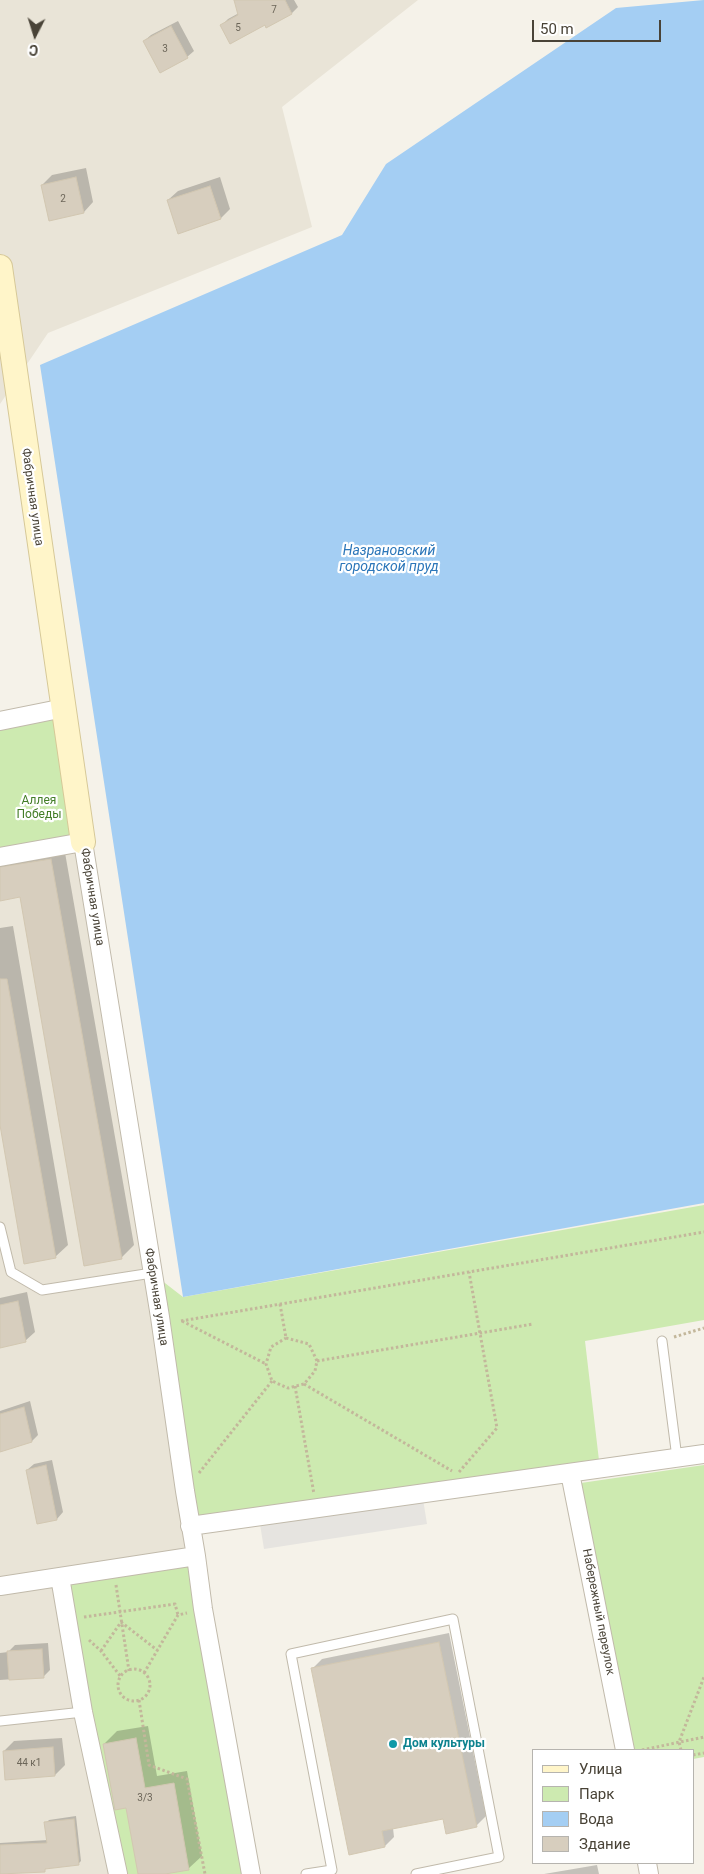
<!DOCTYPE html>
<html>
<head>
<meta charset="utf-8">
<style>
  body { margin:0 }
  #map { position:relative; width:704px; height:1874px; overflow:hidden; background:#f5f2e9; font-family:Roboto,sans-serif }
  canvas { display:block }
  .legend { position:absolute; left:532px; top:1749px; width:162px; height:115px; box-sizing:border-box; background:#fff; border:1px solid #b6b4af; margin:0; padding:6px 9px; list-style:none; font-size:15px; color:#494337 }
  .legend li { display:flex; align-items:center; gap:10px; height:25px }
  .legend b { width:25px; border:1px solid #b6b4af }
  .north { position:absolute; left:10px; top:10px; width:50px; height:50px; -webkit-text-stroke:4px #fff; paint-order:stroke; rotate:185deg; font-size:14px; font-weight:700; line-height:20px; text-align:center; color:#494337 }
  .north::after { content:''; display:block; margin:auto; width:18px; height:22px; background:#494337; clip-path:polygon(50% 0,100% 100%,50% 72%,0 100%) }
  .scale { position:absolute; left:532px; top:20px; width:129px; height:22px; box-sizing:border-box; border:2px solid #494337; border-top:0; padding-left:6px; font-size:15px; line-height:18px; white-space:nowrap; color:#494337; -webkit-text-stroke:4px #fff; paint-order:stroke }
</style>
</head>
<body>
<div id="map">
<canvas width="704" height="1874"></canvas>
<ul class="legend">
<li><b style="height:6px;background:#fff5c9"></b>Улица</li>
<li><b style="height:14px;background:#cdeab0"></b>Парк</li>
<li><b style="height:14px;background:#a4cef3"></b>Вода</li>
<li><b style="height:14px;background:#d7cebe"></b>Здание</li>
</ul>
<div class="north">С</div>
<div class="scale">50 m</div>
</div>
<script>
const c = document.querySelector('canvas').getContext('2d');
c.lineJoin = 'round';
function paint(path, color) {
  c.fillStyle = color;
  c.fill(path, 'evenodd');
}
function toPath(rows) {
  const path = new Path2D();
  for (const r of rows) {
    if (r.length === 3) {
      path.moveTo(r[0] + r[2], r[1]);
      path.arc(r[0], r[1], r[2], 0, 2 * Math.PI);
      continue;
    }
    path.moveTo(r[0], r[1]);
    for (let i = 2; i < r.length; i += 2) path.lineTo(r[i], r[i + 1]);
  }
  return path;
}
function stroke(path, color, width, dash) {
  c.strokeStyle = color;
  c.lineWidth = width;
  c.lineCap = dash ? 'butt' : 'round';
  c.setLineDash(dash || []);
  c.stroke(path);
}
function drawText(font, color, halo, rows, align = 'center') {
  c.font = font + ' Roboto,sans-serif';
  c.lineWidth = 4.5;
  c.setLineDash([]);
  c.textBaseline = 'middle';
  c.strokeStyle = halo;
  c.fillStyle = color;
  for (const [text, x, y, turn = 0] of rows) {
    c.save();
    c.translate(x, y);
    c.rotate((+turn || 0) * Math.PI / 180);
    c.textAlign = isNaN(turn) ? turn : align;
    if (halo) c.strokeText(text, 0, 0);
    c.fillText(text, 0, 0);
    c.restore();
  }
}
paint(toPath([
  [0,0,418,0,282,107,312,227,48,333,0,404],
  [83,842,196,1556,118,1874,0,1874,0,857]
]), '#e9e4d7');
paint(toPath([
  [64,708,83,842,0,857,0,721],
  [704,1205,704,1320,585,1341,600,1469,190,1526,152,1273,183,1297],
  [704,1465,704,1757,693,1759,693,1750,631,1750,581,1483],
  [196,1556,251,1874,118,1874,60,1577]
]), '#cdeab0');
paint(toPath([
  [422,1493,427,1524,264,1549,259,1518]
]), '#e6e4e0');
paint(toPath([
  [704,0,704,1203,183,1297,40,365,342,235,386,164,616,8]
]), '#a4cef3');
paint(toPath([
  [236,0,294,0,298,7,292,13,267,26,266,24,222,25,228,19,239,13],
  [178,21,194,51,187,57,144,41,151,35],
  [86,168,93,202,84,212,42,185,52,175],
  [220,177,230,209,221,218,168,200,178,191],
  [64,847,134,1245,121,1258,21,896,0,899,0,855],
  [13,926,68,1245,55,1257,0,1117,0,928],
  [27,1292,35,1332,25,1341,0,1346,0,1298],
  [30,1401,38,1435,32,1441,0,1443,0,1411],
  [52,1460,63,1512,57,1519,27,1470,34,1464],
  [449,1633,486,1816,476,1826,444,1818,393,1828,394,1837,385,1846,313,1668,322,1659],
  [48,1643,50,1670,43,1677,0,1680,0,1653,8,1652,15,1645],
  [148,1726,157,1776,187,1771,202,1856,189,1868,158,1874,139,1874,127,1807,104,1744,117,1731],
  [62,1738,65,1765,55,1775,4,1751,14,1741],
  [76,1816,81,1861,78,1864,47,1867,44,1871,0,1873,0,1843,48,1840,46,1823,49,1820],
  [597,1865,599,1874,544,1874]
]), '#0003');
const building = toPath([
  [234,0,285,0,292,14,266,28,265,25,230,44,220,25,238,15,234,0],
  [171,26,188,58,160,73,143,41,171,26],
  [76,177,84,213,49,221,41,185,76,177],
  [210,186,221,219,178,234,167,200,210,186],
  [51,859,122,1259,84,1266,20,897,0,901,0,867,51,859],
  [0,979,7,979,56,1258,24,1264,0,1125,0,979],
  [18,1301,26,1342,0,1348,0,1305,18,1301],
  [24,1407,32,1442,0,1452,0,1414,24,1407],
  [46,1465,57,1520,37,1524,26,1470,46,1465],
  [439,1642,477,1827,446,1834,443,1819,382,1831,385,1847,349,1855,311,1668,439,1642],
  [42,1649,44,1678,9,1680,7,1651,42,1649],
  [136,1738,145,1788,174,1783,189,1870,165,1874,138,1874,126,1808,115,1810,103,1744,136,1738],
  [53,1747,55,1776,5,1780,3,1751,53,1747],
  [74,1819,79,1865,45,1869,45,1872,0,1874,0,1845,47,1843,44,1822,74,1819]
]);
paint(building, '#d7cebe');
stroke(building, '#d2c7b1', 1);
const lane = toPath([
  [0,1227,11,1272,42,1290,152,1273],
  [662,1341,677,1458],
  [0,1721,83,1712],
  [306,1874,332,1870,291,1654,453,1619,499,1857,416,1874]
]);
const street = toPath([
  [0,721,64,708],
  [0,857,83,842,160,1317,185,1491,196,1556,203,1609,251,1874],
  [570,1473,625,1750],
  [190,1526,704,1454],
  [60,1577,83,1712,118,1874],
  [0,1586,196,1556],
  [647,1863,649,1874]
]);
const secondary = toPath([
  [0,267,83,842]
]);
stroke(lane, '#c1baab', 11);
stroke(street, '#c1baab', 20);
stroke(secondary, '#d6c897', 26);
stroke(toPath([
  [280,1304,286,1338],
  [181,1321,704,1232],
  [182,1321,266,1364],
  [674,1337,704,1328],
  [286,1338,309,1344,317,1361,315,1371,304,1384,288,1388,272,1381,266,1364,271,1347,286,1338],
  [317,1361,533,1324],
  [304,1384,452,1471],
  [295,1386,314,1494],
  [459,1472,497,1428,469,1272],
  [199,1473,272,1381],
  [116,1585,129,1671],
  [84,1617,175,1604,178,1615],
  [89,1640,101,1651,121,1677],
  [101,1651,121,1622,157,1650],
  [134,1685,16],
  [144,1673,178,1615,187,1613],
  [139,1700,149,1765,187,1779,205,1874],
  [642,1750,704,1737],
  [681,1750,679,1742,704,1677],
  [693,1755,704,1753]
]), '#c3b79b', 3, [2.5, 2.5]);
stroke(lane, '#fff', 9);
stroke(street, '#fff', 18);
stroke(secondary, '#fff5c9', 24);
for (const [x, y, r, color] of [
  [393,1744,5,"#0f9aa8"]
]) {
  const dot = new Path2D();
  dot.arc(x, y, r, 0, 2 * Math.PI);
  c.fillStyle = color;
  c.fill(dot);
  stroke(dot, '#fff', 2);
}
drawText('10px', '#6c6659', null, [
  ["7",274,10],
  ["5",238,28],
  ["3",165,49],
  ["2",63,199],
  ["44 к1",29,1763],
  ["3/3",145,1798]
]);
drawText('12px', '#494337', '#fff', [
  ["Фабричная улица",32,497,82],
  ["Фабричная улица",92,897,81],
  ["Фабричная улица",156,1297,81],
  ["Набережный переулок",598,1612,79]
]);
drawText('12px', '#437d27', '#fff', [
  ["Аллея",39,801],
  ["Победы",39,815]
]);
drawText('bold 12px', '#0d838f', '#fff', [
  ["Дом культуры",403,1744]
], 'left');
drawText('italic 14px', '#2b76b9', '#fff', [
  ["Назрановский",389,551],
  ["городской пруд",389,567]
]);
</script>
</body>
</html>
